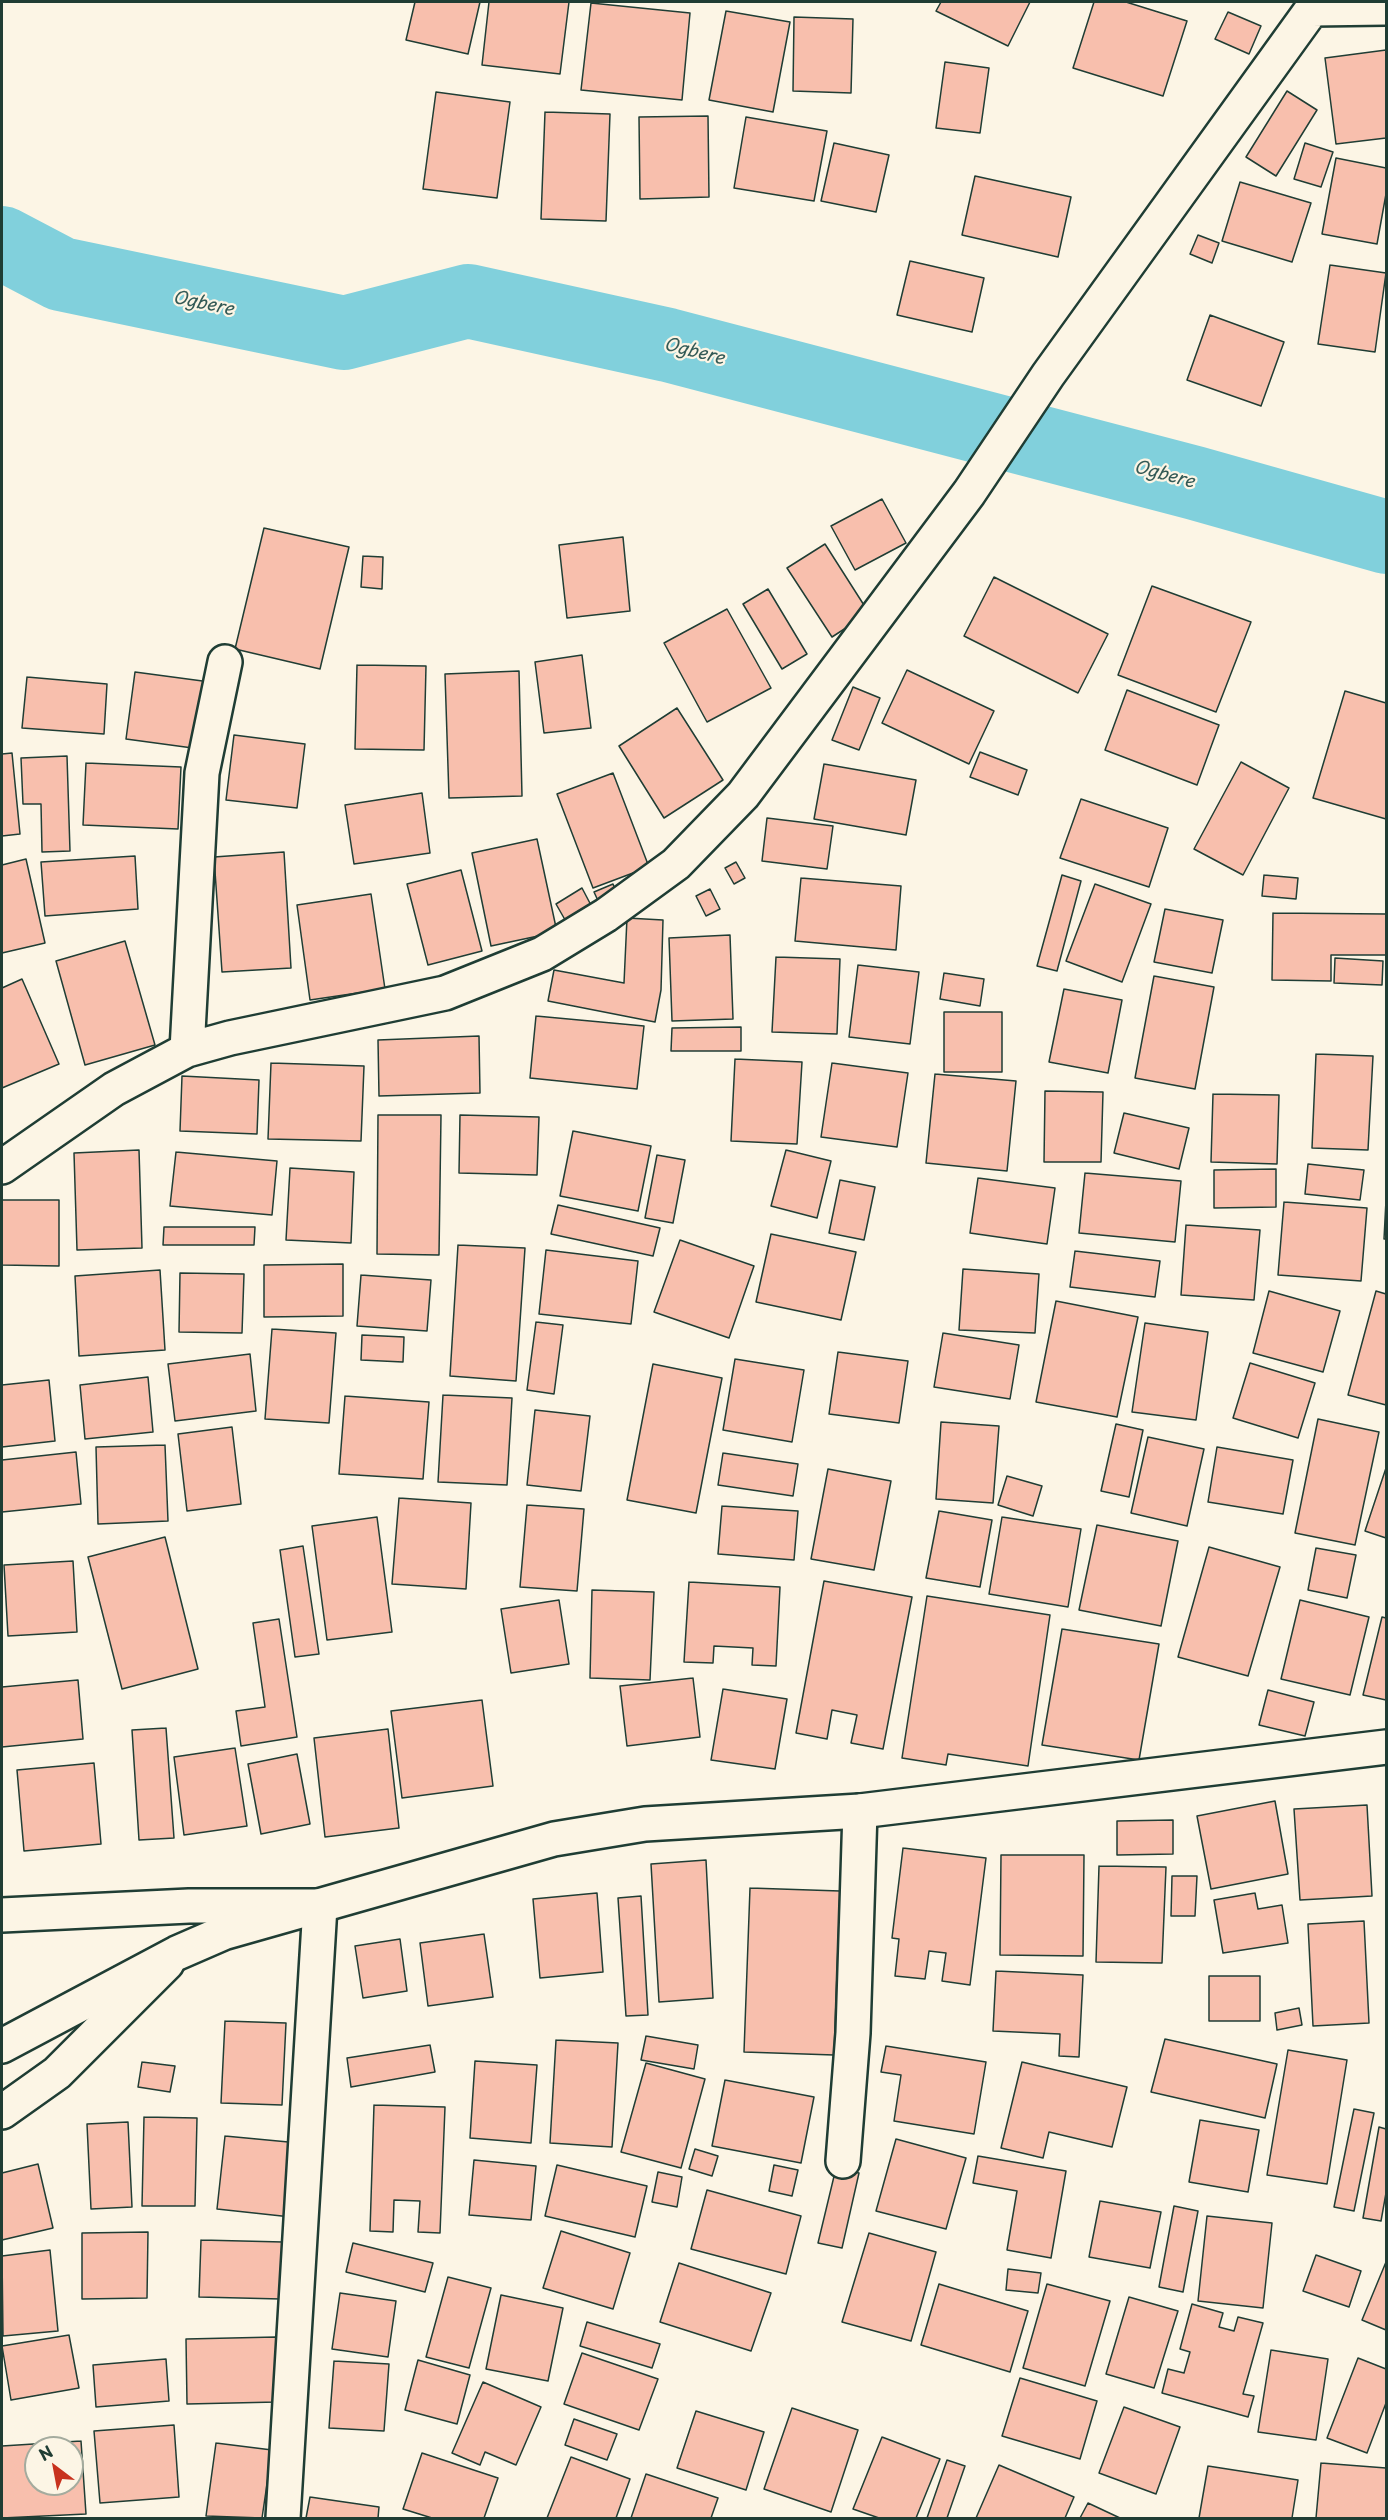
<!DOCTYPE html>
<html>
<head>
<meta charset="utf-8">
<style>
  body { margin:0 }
  #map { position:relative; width:1388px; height:2520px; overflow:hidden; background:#fcf5e5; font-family:"Playpen Sans",sans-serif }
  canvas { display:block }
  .frame { position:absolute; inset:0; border:3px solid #1f3d34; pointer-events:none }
  .north { position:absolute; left:24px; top:2436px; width:60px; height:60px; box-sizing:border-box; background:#fcf5e5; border:2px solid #a4ab9e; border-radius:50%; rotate:328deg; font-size:16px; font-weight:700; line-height:24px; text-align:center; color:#1f3d34 }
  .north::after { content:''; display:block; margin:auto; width:21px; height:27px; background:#c8321e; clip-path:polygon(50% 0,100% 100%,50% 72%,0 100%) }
</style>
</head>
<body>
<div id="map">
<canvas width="1388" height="2520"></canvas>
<div class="frame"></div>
<div class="north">N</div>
</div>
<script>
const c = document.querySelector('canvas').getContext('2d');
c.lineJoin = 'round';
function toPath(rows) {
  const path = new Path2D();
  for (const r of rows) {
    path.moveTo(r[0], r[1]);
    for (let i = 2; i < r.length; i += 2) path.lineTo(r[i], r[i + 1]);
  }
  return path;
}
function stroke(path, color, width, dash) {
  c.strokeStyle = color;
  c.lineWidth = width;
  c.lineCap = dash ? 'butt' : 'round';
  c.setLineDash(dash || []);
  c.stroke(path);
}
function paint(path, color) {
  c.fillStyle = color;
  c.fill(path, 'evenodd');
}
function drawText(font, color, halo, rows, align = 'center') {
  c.font = font + ' "Playpen Sans",sans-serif';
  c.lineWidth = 4.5;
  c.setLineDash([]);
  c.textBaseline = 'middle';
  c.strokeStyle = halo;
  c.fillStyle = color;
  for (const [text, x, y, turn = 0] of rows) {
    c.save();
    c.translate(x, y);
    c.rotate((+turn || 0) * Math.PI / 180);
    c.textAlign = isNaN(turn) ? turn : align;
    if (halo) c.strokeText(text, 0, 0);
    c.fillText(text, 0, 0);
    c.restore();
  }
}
stroke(toPath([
  [2,243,61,274,344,333,468,301,668,345,1195,483,1386,537]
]), '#81d0dc', 74);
const building = toPath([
  [415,2,480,2,468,54,406,40,415,2],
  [489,2,569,2,560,74,482,65,489,2],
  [941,2,1030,2,1008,46,936,11,941,2],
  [1094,2,1126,2,1187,21,1163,96,1073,68,1094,2],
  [591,3,690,13,682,100,581,90,591,3],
  [726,11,790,22,773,112,709,100,726,11],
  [1228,12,1261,26,1249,54,1215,39,1228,12],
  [794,17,853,19,851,93,793,91,794,17],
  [1386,50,1386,138,1336,144,1325,58,1386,50],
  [945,62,989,68,980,133,936,128,945,62],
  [1287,91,1317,110,1276,176,1246,157,1287,91],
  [436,92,510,102,497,198,423,189,436,92],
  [545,112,610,114,606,221,541,219,545,112],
  [708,116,709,197,640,199,639,117,708,116],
  [746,117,827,131,814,201,734,188,746,117],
  [834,143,889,155,876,212,821,201,834,143],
  [1305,143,1333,152,1321,187,1294,179,1305,143],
  [1336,158,1386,168,1386,194,1377,244,1322,234,1336,158],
  [975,176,1071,197,1058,257,962,235,975,176],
  [1240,182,1311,203,1292,262,1222,241,1240,182],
  [1198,235,1219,243,1212,263,1190,254,1198,235],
  [910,261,984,278,972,332,897,315,910,261],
  [1330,265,1386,273,1375,352,1318,344,1330,265],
  [1210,315,1284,342,1261,406,1187,380,1210,315],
  [882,499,906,543,855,570,831,526,882,499],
  [264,528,349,547,320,669,235,649,264,528],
  [623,537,630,611,567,618,559,545,623,537],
  [825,544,869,613,832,637,787,568,825,544],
  [363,556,383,557,382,589,361,587,363,556],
  [994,577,1108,634,1078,693,964,636,994,577],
  [1152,586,1251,622,1216,712,1118,675,1152,586],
  [768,589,807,654,782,669,743,604,768,589],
  [727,609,771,688,707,722,664,643,727,609],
  [582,655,591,728,544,733,535,662,582,655],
  [357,665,426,666,424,750,355,749,357,665],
  [907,670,994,711,969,764,882,723,907,670],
  [519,671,522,796,449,798,445,674,519,671],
  [135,672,210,682,200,749,126,739,135,672],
  [27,677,107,684,104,734,22,728,27,677],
  [853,687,880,698,859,750,832,740,853,687],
  [1127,690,1219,725,1197,785,1105,750,1127,690],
  [1345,691,1386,703,1386,819,1313,798,1345,691],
  [677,708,723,780,664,818,619,746,677,708],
  [234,735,305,744,297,808,226,800,234,735],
  [980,752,1027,770,1018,795,970,777,980,752],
  [12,753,20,834,2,836,2,754,12,753],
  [67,756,70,851,42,852,41,804,23,804,21,758,67,756],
  [1241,762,1289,788,1243,875,1194,849,1241,762],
  [86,763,181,767,178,829,83,825,86,763],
  [824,764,916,780,906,835,814,819,824,764],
  [613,773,649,867,593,888,557,794,613,773],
  [422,793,430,853,354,864,345,805,422,793],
  [1081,799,1168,828,1149,887,1060,858,1081,799],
  [767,818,833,826,827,869,762,861,767,818],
  [537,839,557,932,491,946,472,853,537,839],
  [284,852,291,968,222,972,214,857,284,852],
  [135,856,138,909,45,916,41,862,135,856],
  [26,859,45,943,2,953,2,865,26,859],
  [736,862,745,878,734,884,725,868,736,862],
  [461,870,482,951,428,965,407,884,461,870],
  [1062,875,1081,881,1057,971,1037,966,1062,875],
  [1264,875,1298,878,1296,899,1262,896,1264,875],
  [801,878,901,886,896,950,795,941,801,878],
  [613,884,618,896,600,905,594,892,613,884],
  [1095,884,1151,904,1122,982,1066,961,1095,884],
  [582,888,593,909,568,925,556,904,582,888],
  [710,889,720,909,706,916,696,896,710,889],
  [371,894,385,989,310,1000,297,905,371,894],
  [1165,909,1223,920,1212,973,1154,962,1165,909],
  [1273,913,1386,914,1386,955,1331,955,1331,981,1272,980,1273,913],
  [627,918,663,920,661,990,655,1022,548,1001,554,970,624,983,627,918],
  [730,935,733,1019,672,1021,669,938,730,935],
  [125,941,155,1045,85,1065,56,961,125,941],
  [776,957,840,959,837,1034,772,1032,776,957],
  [1335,958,1383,961,1382,985,1334,983,1335,958],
  [858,965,919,972,910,1044,849,1037,858,965],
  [944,973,984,979,980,1006,940,999,944,973],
  [1154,976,1214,987,1195,1089,1135,1078,1154,976],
  [22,979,59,1064,2,1088,2,988,22,979],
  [1064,989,1122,1000,1108,1073,1049,1062,1064,989],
  [944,1012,1002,1012,1002,1072,944,1072,944,1012],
  [536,1016,644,1026,637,1089,530,1078,536,1016],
  [741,1027,741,1051,671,1051,672,1028,741,1027],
  [479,1036,480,1093,379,1096,378,1040,479,1036],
  [1316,1054,1373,1056,1368,1150,1312,1148,1316,1054],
  [735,1059,802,1062,797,1144,731,1141,735,1059],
  [271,1063,364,1066,361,1141,268,1139,271,1063],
  [832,1063,908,1073,897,1147,821,1137,832,1063],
  [935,1074,1016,1081,1007,1171,926,1163,935,1074],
  [182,1076,259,1080,257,1134,180,1131,182,1076],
  [1045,1091,1103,1092,1101,1162,1044,1162,1045,1091],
  [1213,1094,1279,1095,1277,1164,1211,1162,1213,1094],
  [1124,1113,1189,1128,1179,1169,1114,1153,1124,1113],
  [378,1115,441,1115,439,1255,377,1254,378,1115],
  [460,1115,539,1117,537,1175,459,1173,460,1115],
  [573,1131,651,1146,638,1211,560,1196,573,1131],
  [139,1150,142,1248,77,1250,74,1153,139,1150],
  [786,1150,831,1161,817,1218,771,1206,786,1150],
  [176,1152,277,1161,272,1215,170,1206,176,1152],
  [657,1155,685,1160,673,1223,645,1218,657,1155],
  [1308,1164,1364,1170,1360,1200,1305,1194,1308,1164],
  [290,1168,354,1172,351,1243,286,1240,290,1168],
  [1276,1169,1276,1207,1214,1208,1214,1170,1276,1169],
  [1085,1173,1181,1181,1175,1242,1079,1233,1085,1173],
  [978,1178,1055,1188,1047,1244,970,1233,978,1178],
  [840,1180,875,1187,864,1240,829,1233,840,1180],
  [2,1200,59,1200,59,1266,2,1265,2,1200],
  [1386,1200,1386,1239,1384,1239,1386,1200],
  [1284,1202,1367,1208,1361,1281,1278,1275,1284,1202],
  [558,1205,660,1228,653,1256,551,1234,558,1205],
  [1186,1225,1260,1230,1254,1300,1181,1295,1186,1225],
  [164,1227,255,1227,254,1245,163,1245,164,1227],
  [771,1234,856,1252,841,1320,756,1302,771,1234],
  [680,1240,754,1266,729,1338,654,1312,680,1240],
  [458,1245,525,1248,516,1381,450,1376,458,1245],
  [546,1250,638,1261,631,1324,539,1314,546,1250],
  [1075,1251,1160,1261,1155,1297,1070,1287,1075,1251],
  [343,1264,343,1316,264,1317,264,1265,343,1264],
  [963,1269,1039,1274,1035,1333,959,1330,963,1269],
  [160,1270,165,1350,79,1356,75,1276,160,1270],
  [180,1273,244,1274,242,1333,179,1332,180,1273],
  [361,1275,431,1280,427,1331,357,1326,361,1275],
  [1269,1291,1340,1311,1323,1372,1253,1353,1269,1291],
  [1376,1291,1386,1294,1386,1405,1348,1395,1376,1291],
  [1056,1301,1138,1317,1117,1417,1036,1402,1056,1301],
  [536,1322,563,1325,554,1394,527,1390,536,1322],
  [1145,1323,1208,1332,1196,1420,1132,1412,1145,1323],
  [272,1329,336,1333,329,1423,265,1419,272,1329],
  [943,1333,1019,1345,1010,1399,934,1387,943,1333],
  [362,1335,404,1337,403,1362,361,1360,362,1335],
  [838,1352,908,1361,899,1423,829,1414,838,1352],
  [250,1354,256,1411,175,1421,168,1364,250,1354],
  [735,1359,804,1370,792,1442,723,1430,735,1359],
  [1250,1363,1315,1383,1298,1438,1233,1418,1250,1363],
  [653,1364,722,1378,696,1513,627,1500,653,1364],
  [148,1377,153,1432,85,1439,80,1385,148,1377],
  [49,1380,55,1441,2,1447,2,1385,49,1380],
  [443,1395,512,1398,507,1485,438,1482,443,1395],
  [345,1396,429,1402,423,1479,339,1474,345,1396],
  [535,1410,590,1416,581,1491,527,1485,535,1410],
  [1318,1419,1379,1432,1355,1545,1295,1533,1318,1419],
  [941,1422,999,1426,993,1503,936,1499,941,1422],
  [1116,1424,1143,1430,1129,1497,1101,1491,1116,1424],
  [232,1427,241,1504,187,1511,178,1434,232,1427],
  [1148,1437,1204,1449,1187,1526,1131,1513,1148,1437],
  [165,1445,168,1521,98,1524,96,1447,165,1445],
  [1217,1447,1293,1460,1283,1514,1208,1502,1217,1447],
  [76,1452,81,1504,2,1512,2,1460,76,1452],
  [723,1453,798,1464,793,1496,718,1485,723,1453],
  [1386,1468,1386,1538,1365,1531,1386,1468],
  [828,1469,891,1481,874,1570,811,1559,828,1469],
  [1007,1476,1042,1486,1033,1516,998,1505,1007,1476],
  [399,1498,471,1503,466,1589,392,1584,399,1498],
  [527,1505,584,1509,577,1591,520,1587,527,1505],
  [722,1506,798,1511,794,1560,718,1554,722,1506],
  [939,1511,992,1520,980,1587,926,1578,939,1511],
  [377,1517,392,1632,327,1640,312,1526,377,1517],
  [1002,1517,1081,1529,1068,1607,989,1594,1002,1517],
  [1097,1525,1178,1541,1161,1626,1079,1610,1097,1525],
  [165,1537,198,1669,122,1689,88,1557,165,1537],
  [303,1546,319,1654,295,1657,280,1550,303,1546],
  [1209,1547,1280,1567,1248,1676,1178,1657,1209,1547],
  [1316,1548,1356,1555,1347,1598,1308,1590,1316,1548],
  [73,1561,77,1632,8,1636,4,1565,73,1561],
  [824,1581,912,1597,883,1749,851,1743,857,1715,832,1710,827,1739,796,1733,824,1581],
  [689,1582,780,1587,776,1666,752,1665,753,1648,714,1646,713,1663,684,1662,689,1582],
  [592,1590,654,1592,650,1680,590,1678,592,1590],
  [927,1596,1050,1615,1028,1766,948,1754,946,1765,902,1758,927,1596],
  [559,1600,569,1664,511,1673,501,1609,559,1600],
  [1300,1600,1369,1617,1350,1695,1281,1679,1300,1600],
  [1382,1617,1386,1618,1386,1700,1363,1695,1382,1617],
  [279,1619,297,1737,241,1746,236,1711,265,1707,253,1623,279,1619],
  [1062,1629,1159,1644,1139,1760,1042,1745,1062,1629],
  [693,1678,700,1737,627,1746,620,1686,693,1678],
  [78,1680,83,1739,2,1747,2,1687,78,1680],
  [723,1689,787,1699,775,1769,711,1760,723,1689],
  [1268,1690,1314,1702,1305,1736,1259,1725,1268,1690],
  [482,1700,493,1786,402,1798,391,1711,482,1700],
  [166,1728,174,1838,139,1840,132,1730,166,1728],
  [388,1729,399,1828,325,1837,314,1738,388,1729],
  [235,1748,247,1826,184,1835,174,1757,235,1748],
  [297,1754,310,1824,261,1834,248,1764,297,1754],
  [94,1763,101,1844,24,1851,17,1770,94,1763],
  [1275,1801,1288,1874,1211,1889,1197,1816,1275,1801],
  [1367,1805,1372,1896,1300,1900,1294,1809,1367,1805],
  [1173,1820,1173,1854,1117,1855,1117,1821,1173,1820],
  [903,1848,986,1858,970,1985,942,1981,946,1953,929,1951,925,1979,895,1976,899,1939,892,1938,903,1848],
  [1001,1855,1084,1855,1083,1956,1000,1955,1001,1855],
  [706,1860,713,1998,659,2002,651,1864,706,1860],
  [1099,1866,1166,1867,1162,1963,1096,1962,1099,1866],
  [1172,1876,1197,1876,1195,1916,1171,1916,1172,1876],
  [750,1888,840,1891,834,2055,744,2052,750,1888],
  [597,1893,603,1972,540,1978,533,1899,597,1893],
  [1255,1893,1258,1909,1282,1905,1288,1943,1223,1953,1214,1900,1255,1893],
  [641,1896,648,2015,626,2016,618,1898,641,1896],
  [1364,1921,1369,2023,1313,2026,1308,1924,1364,1921],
  [484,1934,493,1997,428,2006,420,1943,484,1934],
  [400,1939,407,1991,363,1998,355,1946,400,1939],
  [996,1971,1083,1975,1079,2057,1059,2056,1060,2034,993,2031,996,1971],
  [1209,1976,1260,1976,1260,2021,1209,2021,1209,1976],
  [1299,2008,1302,2025,1277,2030,1275,2013,1299,2008],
  [225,2021,286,2023,282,2105,221,2103,225,2021],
  [646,2036,698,2045,694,2069,641,2060,646,2036],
  [1165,2039,1277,2064,1265,2118,1151,2092,1165,2039],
  [556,2040,618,2043,612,2147,550,2143,556,2040],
  [430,2045,435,2072,351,2087,347,2058,430,2045],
  [886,2046,986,2062,974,2134,894,2121,901,2075,881,2072,886,2046],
  [1288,2050,1347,2060,1327,2184,1267,2175,1288,2050],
  [475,2061,537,2065,531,2143,470,2138,475,2061],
  [142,2062,175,2066,170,2092,138,2087,142,2062],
  [1022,2062,1127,2087,1112,2147,1049,2132,1043,2158,1001,2148,1022,2062],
  [646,2063,705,2079,681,2168,621,2152,646,2063],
  [725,2080,814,2097,801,2163,712,2146,725,2080],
  [374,2105,445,2107,440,2233,418,2232,420,2201,394,2200,393,2232,370,2231,374,2105],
  [1354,2109,1374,2113,1354,2211,1334,2207,1354,2109],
  [144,2117,197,2118,195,2206,142,2206,144,2117],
  [1200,2120,1259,2130,1248,2192,1189,2182,1200,2120],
  [128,2122,132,2207,91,2209,87,2124,128,2122],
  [1379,2127,1386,2129,1386,2193,1381,2221,1363,2218,1379,2127],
  [225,2136,299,2143,291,2217,217,2209,225,2136],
  [896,2139,966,2158,946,2229,876,2211,896,2139],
  [695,2149,718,2156,712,2176,689,2169,695,2149],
  [978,2156,1066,2171,1051,2258,1007,2250,1017,2191,973,2183,978,2156],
  [474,2160,536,2166,531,2220,469,2215,474,2160],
  [38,2164,53,2228,2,2240,2,2173,38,2164],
  [557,2165,647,2186,635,2237,545,2216,557,2165],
  [774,2165,798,2170,792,2196,769,2191,774,2165],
  [836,2168,859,2173,842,2248,818,2243,836,2168],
  [658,2172,682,2177,677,2207,652,2202,658,2172],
  [707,2190,801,2216,786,2274,691,2249,707,2190],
  [1100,2201,1161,2212,1150,2268,1089,2257,1100,2201],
  [1174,2206,1198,2211,1183,2292,1159,2287,1174,2206],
  [1207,2216,1272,2223,1263,2308,1198,2301,1207,2216],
  [561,2231,630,2253,613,2309,543,2288,561,2231],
  [148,2232,147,2298,82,2299,82,2233,148,2232],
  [869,2233,936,2252,911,2341,842,2322,869,2233],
  [201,2240,283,2242,281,2299,199,2297,201,2240],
  [353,2243,433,2263,425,2292,346,2272,353,2243],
  [50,2250,58,2331,3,2336,2,2256,50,2250],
  [1316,2255,1361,2271,1349,2307,1303,2291,1316,2255],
  [1386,2262,1386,2330,1362,2320,1386,2262],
  [679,2263,771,2293,751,2351,660,2322,679,2263],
  [1008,2269,1041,2273,1038,2293,1006,2290,1008,2269],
  [448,2277,491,2288,469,2368,426,2357,448,2277],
  [939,2284,1028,2311,1010,2372,921,2345,939,2284],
  [1047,2284,1110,2301,1085,2386,1023,2368,1047,2284],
  [340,2293,396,2301,388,2357,332,2349,340,2293],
  [501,2295,563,2308,548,2381,486,2369,501,2295],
  [1129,2297,1178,2311,1154,2388,1106,2374,1129,2297],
  [1192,2304,1223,2313,1219,2327,1234,2331,1238,2317,1263,2323,1243,2394,1254,2396,1248,2417,1162,2393,1168,2369,1184,2373,1190,2352,1180,2349,1192,2304],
  [587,2322,660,2344,652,2368,580,2346,587,2322],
  [69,2335,79,2388,11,2400,2,2346,69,2335],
  [276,2337,277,2402,187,2404,186,2339,276,2337],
  [1271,2350,1328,2359,1316,2440,1258,2432,1271,2350],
  [582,2353,658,2379,639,2430,564,2404,582,2353],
  [1358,2358,1386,2369,1386,2403,1367,2453,1327,2438,1358,2358],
  [166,2359,169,2401,96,2407,93,2365,166,2359],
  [418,2360,470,2375,457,2424,405,2410,418,2360],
  [334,2361,389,2364,384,2431,329,2428,334,2361],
  [1020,2378,1097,2401,1080,2459,1002,2436,1020,2378],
  [483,2382,541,2407,516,2465,485,2452,480,2465,452,2453,483,2382],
  [1124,2407,1180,2427,1156,2494,1099,2473,1124,2407],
  [792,2408,858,2430,831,2512,764,2489,792,2408],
  [696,2411,764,2432,746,2490,677,2468,696,2411],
  [574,2419,617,2434,607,2460,565,2445,574,2419],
  [174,2425,179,2497,100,2503,94,2431,174,2425],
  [882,2437,940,2459,916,2518,879,2518,853,2509,882,2437],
  [81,2441,86,2514,2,2518,2,2446,81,2441],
  [36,2448,72,2448,72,2484,36,2484,36,2448],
  [216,2443,272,2450,262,2518,206,2516,216,2443],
  [422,2453,498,2478,484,2518,432,2518,403,2509,422,2453],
  [571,2457,630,2479,616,2518,547,2518,571,2457],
  [947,2460,965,2466,947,2518,927,2518,947,2460],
  [1321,2463,1386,2468,1386,2518,1316,2518,1321,2463],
  [999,2465,1074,2497,1065,2518,976,2518,999,2465],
  [1208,2466,1298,2480,1292,2518,1199,2518,1208,2466],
  [646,2474,718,2498,711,2518,631,2518,646,2474],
  [310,2497,379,2507,378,2518,306,2518,310,2497],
  [1088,2503,1120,2518,1080,2518,1088,2503]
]);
paint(building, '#f8bfad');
stroke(building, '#1f3d34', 1.5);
const street = toPath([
  [1312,9,1386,8],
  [187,1050,202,773,225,662],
  [2,1167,114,1089,187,1050,230,1038,445,993,542,954,606,915,676,864,743,795,969,493,1048,375,1312,9,1314,2],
  [2,1915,189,1906,320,1906,283,2518],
  [2,2112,57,2073,167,1963],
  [843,2161,853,2033,860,1811]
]);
const secondary = toPath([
  [2,2046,177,1953,223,1933,554,1839,645,1824,860,1811,1386,1747]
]);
stroke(street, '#1f3d34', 38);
stroke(secondary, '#1f3d34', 38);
stroke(street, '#fcf5e5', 33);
stroke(secondary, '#fcf5e5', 33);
drawText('italic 18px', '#335a56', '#fcf5e5', [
  ["Ogbere",203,304,12],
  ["Ogbere",694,352,14],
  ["Ogbere",1164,475,15]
]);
</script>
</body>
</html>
